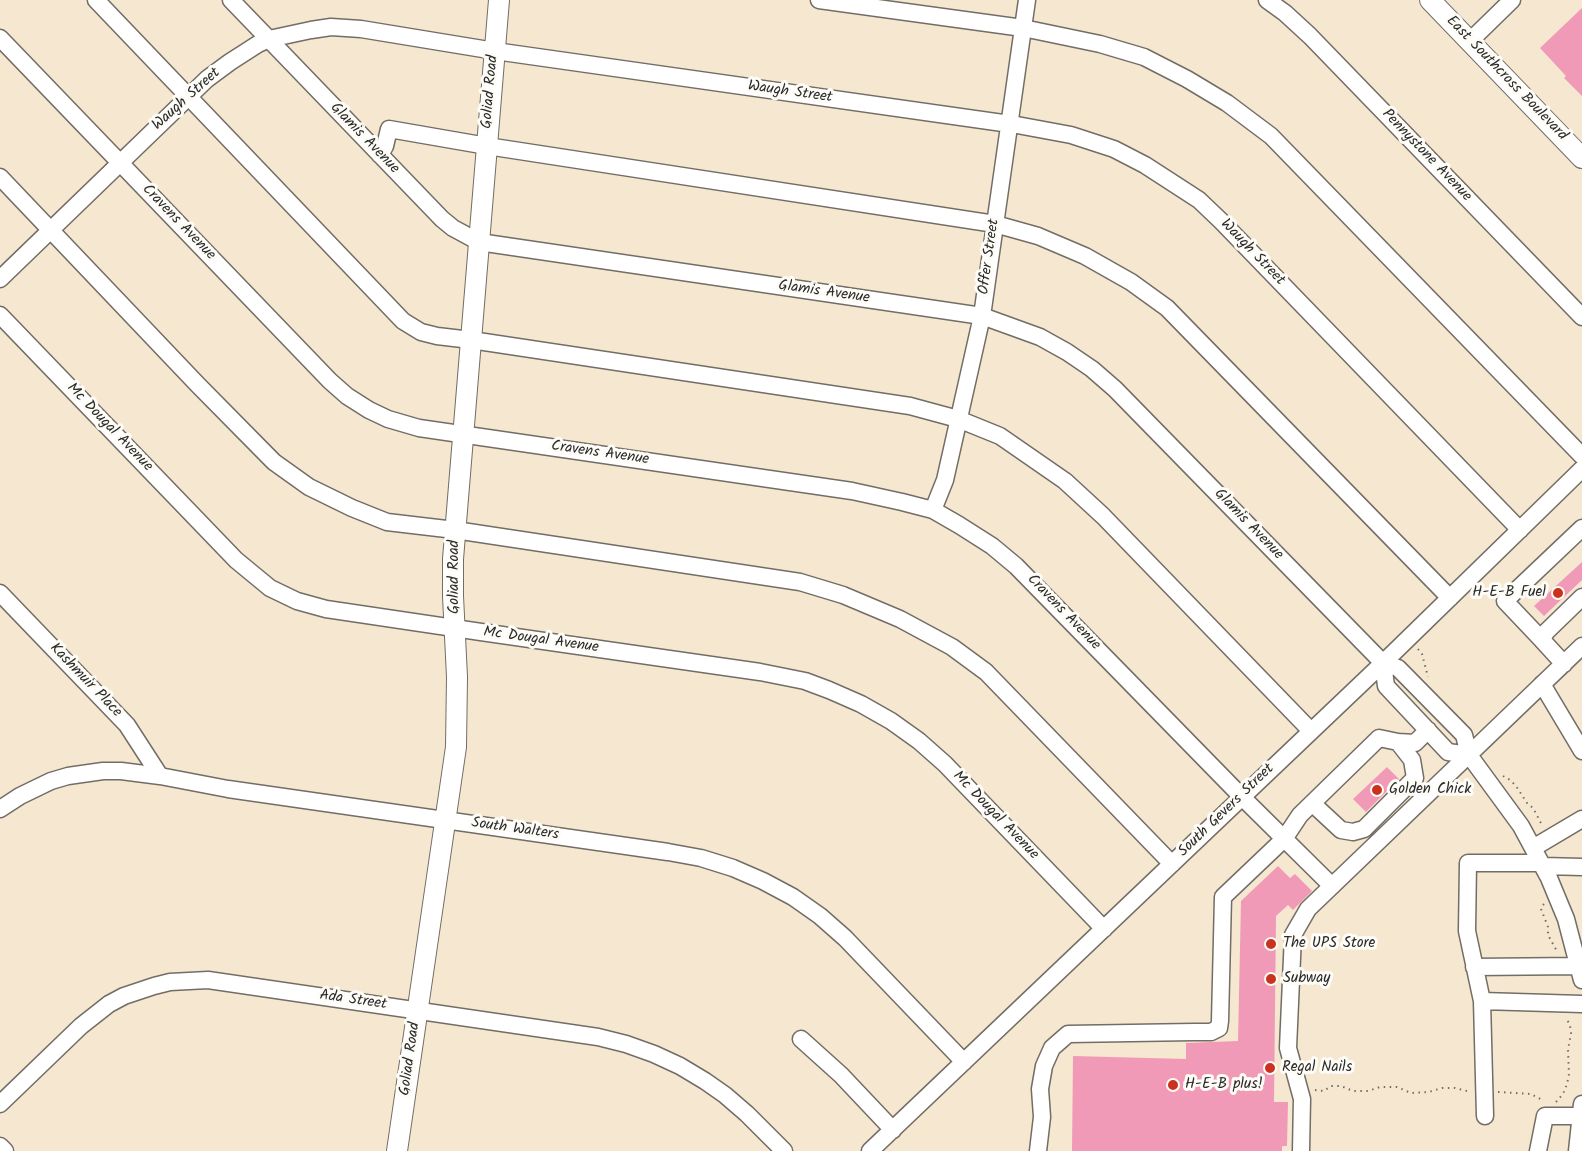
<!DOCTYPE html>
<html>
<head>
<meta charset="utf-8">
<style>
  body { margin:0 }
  canvas { display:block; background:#f6e7d1 }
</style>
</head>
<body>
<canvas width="1582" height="1151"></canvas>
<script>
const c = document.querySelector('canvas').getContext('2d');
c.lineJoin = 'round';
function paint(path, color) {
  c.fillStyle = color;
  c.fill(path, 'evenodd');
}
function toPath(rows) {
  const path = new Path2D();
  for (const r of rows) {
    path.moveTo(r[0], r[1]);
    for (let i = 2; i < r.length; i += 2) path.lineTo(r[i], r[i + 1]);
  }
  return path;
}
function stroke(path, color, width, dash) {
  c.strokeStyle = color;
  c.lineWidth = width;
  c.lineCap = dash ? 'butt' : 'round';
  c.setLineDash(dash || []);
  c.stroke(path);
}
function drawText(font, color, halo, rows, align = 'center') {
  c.font = font + ' Kalam,sans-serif';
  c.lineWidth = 6;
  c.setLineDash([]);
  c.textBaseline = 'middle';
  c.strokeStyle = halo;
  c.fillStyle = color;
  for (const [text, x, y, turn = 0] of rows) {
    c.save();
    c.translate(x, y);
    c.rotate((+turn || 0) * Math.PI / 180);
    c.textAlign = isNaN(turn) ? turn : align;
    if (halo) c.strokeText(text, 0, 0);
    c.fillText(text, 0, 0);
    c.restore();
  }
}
paint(toPath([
  [1582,8,1582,96,1564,78,1566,76,1540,48],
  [1582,562,1582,580,1544,616,1534,606],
  [1387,767,1399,779,1366,812,1353,799],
  [1278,866,1290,878,1295,874,1312,891,1293,910,1288,905,1276,916,1274,1102,1288,1102,1287,1146,1282,1146,1282,1151,1072,1151,1073,1056,1186,1059,1186,1043,1238,1041,1241,901]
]), '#f19ab7');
const minor = toPath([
  [96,0,403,321,421,332,437,336,471,340,910,406,958,419,1000,436,1065,481,1103,516,1311,731],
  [231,0,442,219,453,228,479,242,982,316,1040,337,1067,352,1092,369,1115,389,1383,663,1398,668,1464,735,1469,755,1521,826,1549,878,1566,919,1582,980],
  [819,0,1023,28,1100,44,1144,57,1187,79,1227,103,1271,136,1582,456],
  [1267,0,1285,13,1310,36,1582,317],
  [0,38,330,381,347,396,369,410,388,419,419,428,852,491,902,502,933,510,959,525,992,546,1016,566,1242,797,1332,886],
  [1470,41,1512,0],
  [380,155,385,146,389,129,487,146,995,224,1038,236,1085,256,1131,282,1167,308,1450,598],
  [0,177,198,385,274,462,309,487,352,508,387,522,455,530,800,582,843,595,900,619,952,647,986,672,1172,864],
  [0,279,207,79,230,62,258,44,269,39,311,30,331,27,361,29,495,51,1017,125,1071,135,1114,149,1145,165,1199,200,1221,221,1520,530],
  [0,315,236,560,270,588,297,601,326,609,481,632,760,672,805,681,829,690,861,704,891,721,919,741,945,764,1104,929],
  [933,510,945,480,982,316,1027,0],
  [0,593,127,725,160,776],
  [1542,640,1505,601,1582,528],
  [1383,663,1386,686,1448,752,1469,755],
  [1564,664,1542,640,1546,632,1582,597],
  [1542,684,1582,751],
  [1313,804,1341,830,1353,832,1364,829,1415,778,1412,760,1398,742],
  [0,809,20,796,51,781,68,776,103,771,121,771,160,776,228,789,668,852,701,858,733,868,763,881,793,897,820,916,845,938,964,1062],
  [1533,848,1582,819],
  [1543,866,1582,867],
  [1474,967,1579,966],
  [1482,1001,1582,1004],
  [801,1039,841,1075,893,1130],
  [0,1104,81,1026,109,1004,124,996,154,986,170,982,208,980,598,1037,626,1044,654,1054,680,1066,705,1081,725,1095,747,1114,784,1151],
  [1485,1116,1482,1001,1467,931,1468,863,1541,863],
  [0,1146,5,1151],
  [870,1151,1383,663,1582,469],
  [1038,1151,1042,1117,1040,1089,1044,1066,1052,1048,1068,1034,1194,1032,1211,1032,1219,1028,1220,1021,1223,897,1284,839,1300,815,1379,738,1398,742,1415,743,1428,730],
  [1301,1151,1302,1099,1288,1048,1293,935,1308,909,1582,646],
  [1538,1151,1545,1116,1582,1116],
  [1577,1151,1582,1104]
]);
const major = toPath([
  [1430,0,1582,158],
  [397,1151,456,747,457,677,453,596,453,559,499,0]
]);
stroke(minor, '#726d65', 19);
stroke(major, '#726d65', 22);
stroke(toPath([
  [1418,649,1422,654,1428,677],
  [1503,776,1510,780,1516,786,1527,803,1533,808,1542,825],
  [1544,904,1542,906,1541,909,1548,927,1548,935,1558,953],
  [1315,1090,1324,1091,1331,1086,1341,1086,1353,1091,1368,1091,1380,1087,1397,1087,1411,1093,1429,1092,1442,1088,1455,1088,1471,1092],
  [1498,1092,1531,1094,1544,1101],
  [1556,1102,1563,1094,1567,1084,1569,1074,1568,1050,1571,1033,1570,1026,1567,1019]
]), '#726d65', 2, [1.5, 4.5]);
stroke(minor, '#fff', 16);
stroke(major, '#fff', 20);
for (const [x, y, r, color] of [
  [1558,593,6,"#c8321e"],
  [1377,790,6,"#c8321e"],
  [1271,944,6,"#c8321e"],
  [1271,979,6,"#c8321e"],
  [1270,1068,6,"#c8321e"],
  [1173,1085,6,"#c8321e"]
]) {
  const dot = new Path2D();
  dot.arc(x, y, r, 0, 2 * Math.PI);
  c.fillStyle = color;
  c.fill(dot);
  stroke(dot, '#fdfcf7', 2);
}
drawText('15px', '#2b2b2b', '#fdfcf7', [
  ["East Southcross Boulevard",1506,79,46],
  ["Goliad Road",491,92,-85],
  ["Waugh Street",790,93,8],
  ["Waugh Street",187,100,-42],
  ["Glamis Avenue",364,139,46],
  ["Pennystone Avenue",1426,156,46],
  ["Cravens Avenue",178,223,46],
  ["Waugh Street",1252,253,46],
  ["Offer Street",990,257,-82],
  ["Glamis Avenue",824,293,8],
  ["Mc Dougal Avenue",109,428,46],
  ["Cravens Avenue",600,454,8],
  ["Glamis Avenue",1248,525,46],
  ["Goliad Road",455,577,-90],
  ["Cravens Avenue",1063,613,46],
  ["Mc Dougal Avenue",541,641,8],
  ["Kashmuir Place",85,681,46],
  ["South Gevers Street",1227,811,-44],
  ["Mc Dougal Avenue",995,816,46],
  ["South Walters",515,830,8],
  ["Ada Street",353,1001,8],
  ["Goliad Road",411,1059,-82]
]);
drawText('15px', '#2b2b2b', '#fdfcf7', [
  ["H-E-B Fuel",1546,593,"right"],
  ["Golden Chick",1389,790],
  ["The UPS Store",1283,944],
  ["Subway",1283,979],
  ["Regal Nails",1282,1068],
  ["H-E-B plus!",1185,1085]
], 'left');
</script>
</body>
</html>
